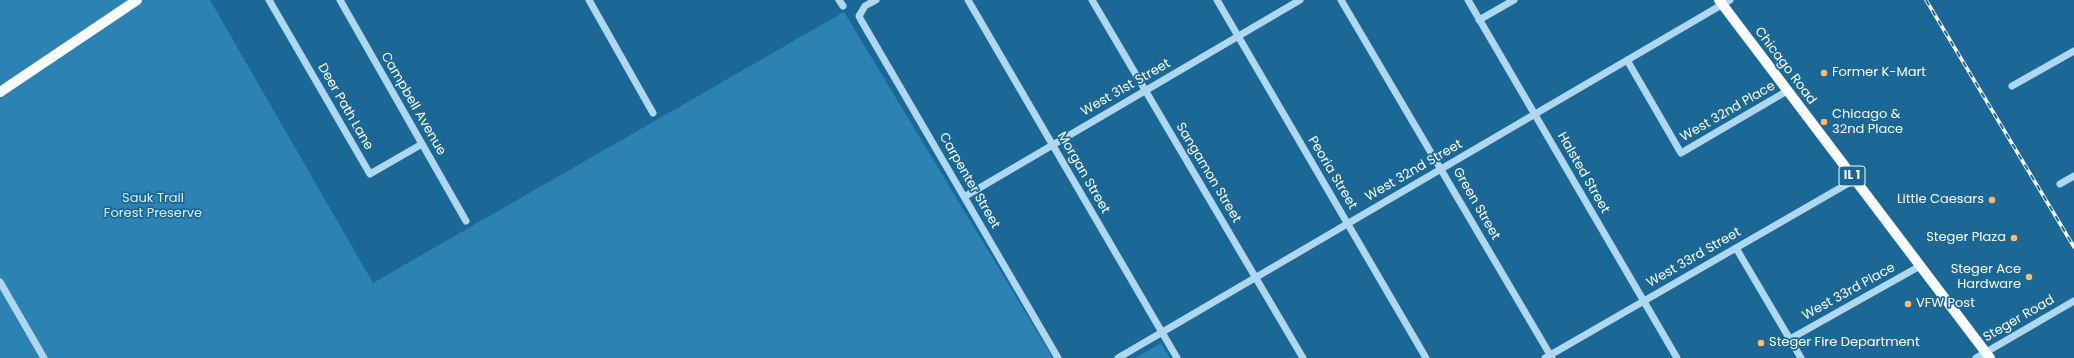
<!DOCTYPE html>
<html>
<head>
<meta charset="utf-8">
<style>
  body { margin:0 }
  canvas { display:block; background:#1b6897 }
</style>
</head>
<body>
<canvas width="2074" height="358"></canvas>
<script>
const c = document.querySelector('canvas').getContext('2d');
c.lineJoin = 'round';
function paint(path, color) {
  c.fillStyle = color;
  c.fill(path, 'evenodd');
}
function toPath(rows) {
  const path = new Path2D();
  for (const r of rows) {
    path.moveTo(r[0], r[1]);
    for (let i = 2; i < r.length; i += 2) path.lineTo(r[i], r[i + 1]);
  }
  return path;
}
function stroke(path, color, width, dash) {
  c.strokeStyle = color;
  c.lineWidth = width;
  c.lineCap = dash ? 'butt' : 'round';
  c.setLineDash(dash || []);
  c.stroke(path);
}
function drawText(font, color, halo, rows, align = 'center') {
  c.font = font + ' Poppins,sans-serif';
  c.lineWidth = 3.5;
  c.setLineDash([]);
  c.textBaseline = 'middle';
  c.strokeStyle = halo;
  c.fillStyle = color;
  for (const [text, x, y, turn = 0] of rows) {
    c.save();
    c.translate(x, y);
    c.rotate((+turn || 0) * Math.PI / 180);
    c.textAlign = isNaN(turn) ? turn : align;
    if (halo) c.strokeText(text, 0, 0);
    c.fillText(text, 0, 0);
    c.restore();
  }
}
paint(toPath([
  [0,0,210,0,373,283,844,12,1053,358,0,358],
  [1161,343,1170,358,1135,358]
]), '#2b82b3');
stroke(toPath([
  [269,0,370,174,422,144],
  [340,0,466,221],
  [589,0,653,113],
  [839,0,843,6],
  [876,0,865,6,859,16,861,20,1058,358],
  [968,0,1177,358],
  [1092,0,1303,358],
  [1217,0,1426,358],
  [1341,0,1552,358],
  [1468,0,1677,358],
  [1479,20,1514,0],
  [1627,60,1681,153,1787,91],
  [2012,86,2074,51],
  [2060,184,2074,176],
  [964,197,1300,0],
  [1736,248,1801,358],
  [0,282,44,358],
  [1790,339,1920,266],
  [1118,358,1730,0],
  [1545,358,1854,180],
  [1976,358,2074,301]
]), '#afd8f0', 7);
stroke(toPath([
  [1719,0,1990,358],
  [0,92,137,0]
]), '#f8fcff', 10);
const rail = toPath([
  [1926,0,2074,247]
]);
stroke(rail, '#fff', 3.5);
stroke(rail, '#1b6897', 2, [6]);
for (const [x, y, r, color] of [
  [1824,73,4,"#ffbb6e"],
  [1824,122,4,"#ffbb6e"],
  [1992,200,4,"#ffbb6e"],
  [2014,238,4,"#ffbb6e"],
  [2029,277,4,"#ffbb6e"],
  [1908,304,4,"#ffbb6e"],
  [1761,343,4,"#ffbb6e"]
]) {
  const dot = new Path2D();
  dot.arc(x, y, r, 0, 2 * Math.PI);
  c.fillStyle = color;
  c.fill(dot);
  stroke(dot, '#1b6897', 1.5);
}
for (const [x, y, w] of [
  [1852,176,26]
]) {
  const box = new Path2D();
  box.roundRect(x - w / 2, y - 10, w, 20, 3);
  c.fillStyle = '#1b6897';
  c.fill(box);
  stroke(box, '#fff', 1);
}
drawText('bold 12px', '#fff', null, [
  ["IL 1",1852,176]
]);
drawText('13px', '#fff', '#1b6897', [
  ["Chicago Road",1785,66,53],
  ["West 31st Street",1126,88,-30],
  ["Campbell Avenue",413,104,60],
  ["Deer Path Lane",345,107,60],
  ["West 32nd Place",1728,112,-30],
  ["West 32nd Street",1414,171,-30],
  ["Morgan Street",1083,173,60],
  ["Sangamon Street",1208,173,59],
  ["Peoria Street",1332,173,59],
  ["Halsted Street",1583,173,60],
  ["Carpenter Street",969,181,60],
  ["Green Street",1476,204,60],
  ["West 33rd Street",1694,258,-30],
  ["West 33rd Place",1849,292,-29],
  ["Steger Road",2019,319,-30]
]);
drawText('13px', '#fff', '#1b6897', [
  ["Former K-Mart",1832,73],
  ["Chicago &",1832,115],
  ["32nd Place",1832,130],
  ["Little Caesars",1984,200,"right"],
  ["Steger Plaza",2006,238,"right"],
  ["Steger Ace",2021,270,"right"],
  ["Hardware",2021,285,"right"],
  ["VFW Post",1916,304],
  ["Steger Fire Department",1769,343]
], 'left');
drawText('13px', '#d6eefb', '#1b6897', [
  ["Sauk Trail",153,199],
  ["Forest Preserve",153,214]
]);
</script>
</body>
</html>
